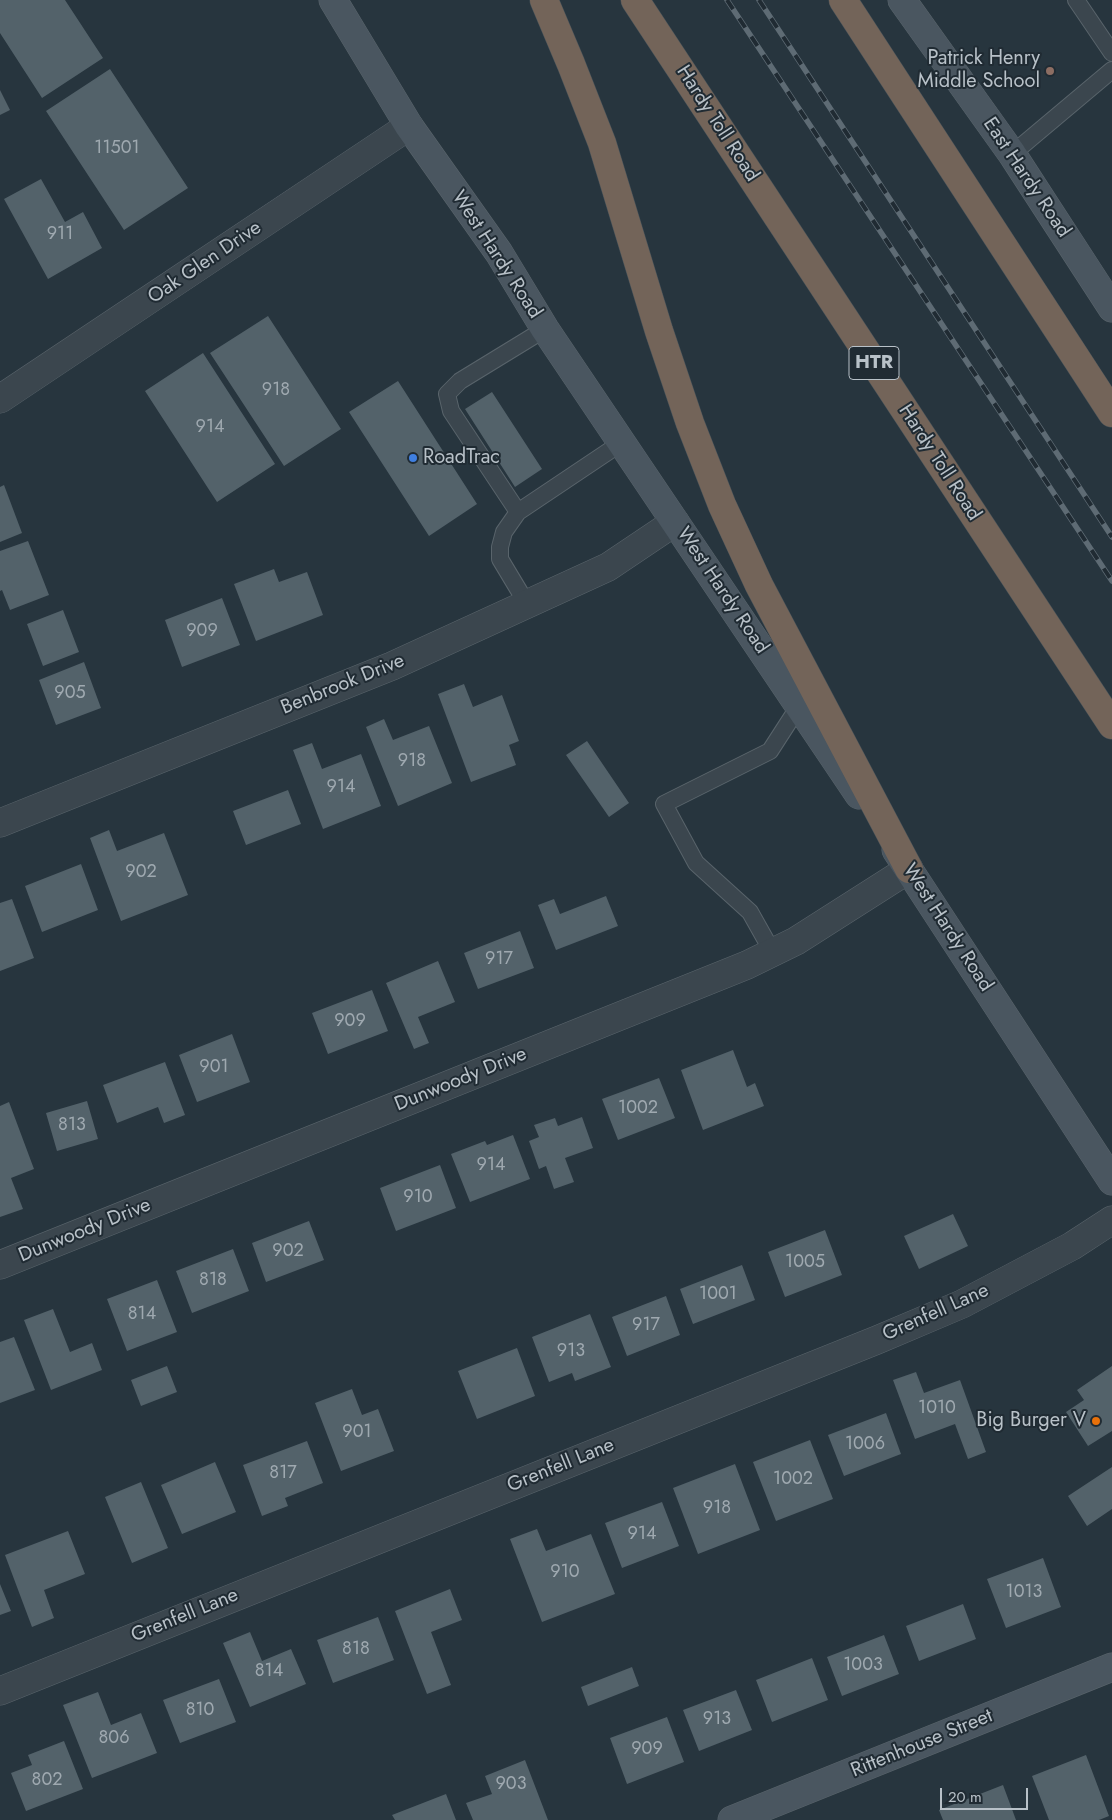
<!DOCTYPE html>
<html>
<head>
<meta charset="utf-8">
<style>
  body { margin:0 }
  #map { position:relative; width:1112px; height:1820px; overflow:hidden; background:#27353e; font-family:Jost,sans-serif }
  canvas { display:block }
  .scale { position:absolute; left:940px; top:1788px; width:88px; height:22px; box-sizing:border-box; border:2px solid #b8c1c8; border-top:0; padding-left:6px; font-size:15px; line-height:18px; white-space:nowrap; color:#b8c1c8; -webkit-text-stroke:4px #202b33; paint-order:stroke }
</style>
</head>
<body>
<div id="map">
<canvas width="1112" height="1820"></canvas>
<div class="scale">20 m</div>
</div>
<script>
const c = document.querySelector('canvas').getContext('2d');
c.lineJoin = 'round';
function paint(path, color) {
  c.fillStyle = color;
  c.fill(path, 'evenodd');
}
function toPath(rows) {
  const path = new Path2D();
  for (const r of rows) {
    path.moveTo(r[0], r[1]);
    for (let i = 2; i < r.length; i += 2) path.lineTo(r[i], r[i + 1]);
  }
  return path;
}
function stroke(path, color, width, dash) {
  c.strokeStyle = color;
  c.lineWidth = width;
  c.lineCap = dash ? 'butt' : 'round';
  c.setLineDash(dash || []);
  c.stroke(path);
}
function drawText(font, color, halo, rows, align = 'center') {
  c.font = font + ' Jost,sans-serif';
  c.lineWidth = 4;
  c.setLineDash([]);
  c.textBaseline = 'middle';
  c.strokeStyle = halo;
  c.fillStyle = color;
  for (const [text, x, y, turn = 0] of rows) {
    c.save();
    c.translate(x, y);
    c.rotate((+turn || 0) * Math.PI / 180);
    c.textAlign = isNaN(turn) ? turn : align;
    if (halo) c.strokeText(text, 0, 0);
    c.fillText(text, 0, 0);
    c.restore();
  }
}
paint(toPath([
  [0,0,65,0,103,58,42,98,0,33],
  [110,69,188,188,124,230,46,111],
  [0,90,10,110,0,115],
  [41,179,65,222,83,212,102,248,48,279,4,199],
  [268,316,341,429,284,466,210,353],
  [203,353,275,464,217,502,145,391],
  [398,381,477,504,429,536,349,412],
  [492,392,542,469,515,487,465,409],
  [4,485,22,533,0,542,0,487],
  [28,541,49,595,10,610,2,590,0,591,0,551],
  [274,569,279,582,307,572,323,615,256,641,234,584],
  [222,598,240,645,182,667,165,620],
  [63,610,79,652,43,666,27,624],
  [84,662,101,708,56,725,39,680],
  [464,684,473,707,502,695,519,741,509,745,516,765,471,782,438,694],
  [384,719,393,740,429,726,452,783,398,806,366,727],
  [587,741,629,803,609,817,566,755],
  [312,743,322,769,361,754,381,806,323,829,293,750],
  [288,790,301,824,246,845,233,811],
  [109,830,117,851,164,833,188,895,121,921,90,838],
  [81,864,98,910,42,932,25,886],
  [606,896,618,926,556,950,538,905,554,899,560,914],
  [12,899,34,958,0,971,0,903],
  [520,931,534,968,478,989,464,953],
  [438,961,455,1002,418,1017,429,1043,414,1049,386,983],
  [372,990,388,1031,328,1054,312,1013],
  [232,1034,250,1082,197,1102,179,1055],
  [733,1050,747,1087,755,1083,764,1106,703,1130,681,1070],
  [165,1062,185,1115,164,1123,158,1107,117,1123,103,1085],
  [659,1078,675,1118,618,1140,602,1099],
  [87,1101,98,1139,57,1151,46,1113],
  [9,1102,34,1169,11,1178,23,1209,0,1217,0,1106],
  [582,1117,593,1148,565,1158,574,1182,554,1189,546,1166,539,1169,529,1141,539,1137,534,1125,555,1118,558,1126],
  [513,1135,530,1179,470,1202,451,1154,485,1141,487,1145],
  [440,1165,456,1208,396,1231,380,1188],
  [953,1214,968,1246,919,1269,904,1236],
  [309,1221,324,1260,266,1282,252,1243],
  [825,1230,842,1275,785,1297,768,1252],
  [233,1249,249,1291,192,1313,176,1271],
  [742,1265,755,1300,693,1324,680,1289],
  [157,1280,177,1332,127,1351,107,1299],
  [666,1296,680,1335,627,1356,612,1317],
  [53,1309,70,1352,92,1343,102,1370,51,1390,24,1320],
  [590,1314,611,1367,575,1381,572,1373,549,1382,532,1337],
  [14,1337,35,1390,0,1403,0,1342],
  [517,1348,535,1396,477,1419,458,1371],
  [167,1366,177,1392,141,1406,131,1380],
  [1112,1366,1112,1431,1088,1446,1066,1412,1084,1400,1077,1390],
  [916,1372,924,1393,960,1380,986,1452,968,1459,955,1424,915,1439,893,1380],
  [352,1389,362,1415,378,1409,394,1451,341,1471,315,1403],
  [886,1413,901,1454,844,1476,828,1435],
  [810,1440,833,1499,776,1521,753,1462],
  [307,1441,323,1483,285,1498,288,1506,262,1516,243,1465],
  [215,1462,236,1512,182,1534,161,1485],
  [735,1464,760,1530,698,1554,673,1488],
  [1112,1467,1112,1509,1087,1526,1068,1496],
  [141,1482,168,1548,132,1563,105,1497],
  [662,1502,679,1546,622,1568,605,1523],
  [537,1529,546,1551,591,1534,615,1594,542,1622,510,1539],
  [68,1531,85,1574,44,1590,54,1618,32,1627,5,1555],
  [1043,1558,1061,1607,1006,1628,987,1579],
  [0,1584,11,1611,0,1615],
  [450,1589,462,1620,431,1632,451,1685,427,1694,395,1611],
  [963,1604,976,1639,919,1661,906,1626],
  [378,1617,394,1660,333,1683,317,1640],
  [250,1632,262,1661,291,1649,306,1684,250,1707,223,1643],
  [884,1635,899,1674,842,1696,827,1657],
  [812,1658,828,1700,772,1722,756,1680],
  [632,1667,639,1686,588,1706,581,1687],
  [219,1679,236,1722,180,1743,163,1700],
  [736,1690,752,1730,699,1751,683,1710],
  [98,1692,111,1725,141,1713,157,1753,92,1778,63,1705],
  [667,1717,684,1762,627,1784,610,1738],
  [64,1741,83,1789,26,1811,11,1773,32,1765,28,1755],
  [1086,1755,1109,1816,1099,1820,1049,1820,1032,1776],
  [525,1760,548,1820,473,1820,466,1803,492,1794,485,1776],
  [1003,1785,1016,1820,943,1820,939,1810],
  [446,1794,456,1820,395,1820,392,1815]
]), '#53626a');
const lane = toPath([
  [1076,0,1112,53],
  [1012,154,1112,70],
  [518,512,621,443],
  [527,604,500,559,500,547,504,532,518,512,451,411,447,394,460,381,545,329],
  [773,953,750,912,696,863,664,804,770,751,799,706]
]);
const street = toPath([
  [0,399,409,126],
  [0,823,392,666,608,567,675,522],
  [0,1265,747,965,796,941,909,869],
  [0,1691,877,1340,962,1304,1072,1246,1112,1220]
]);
const secondary = toPath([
  [333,0,409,126,499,253,545,329,859,795],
  [902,0,1012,154,1112,308],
  [896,850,1112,1181],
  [732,1820,1112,1667]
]);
const highway = toPath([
  [544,0,571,64,602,143,659,331,690,423,722,505,759,585,909,869],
  [635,0,1112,725],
  [843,0,1112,413]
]);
stroke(lane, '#59646b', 18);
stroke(street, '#59646b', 29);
stroke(secondary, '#59646b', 29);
stroke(highway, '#465158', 29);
stroke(lane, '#3b464e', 16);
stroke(street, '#3b464e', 28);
stroke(secondary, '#4a5660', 28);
stroke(highway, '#736459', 28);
const rail = toPath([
  [727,0,1112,581],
  [759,0,1112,537]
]);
stroke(rail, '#5e6b74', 5.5);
stroke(rail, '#202b33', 4, [11]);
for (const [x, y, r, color] of [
  [1050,71,5,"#8d6e63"],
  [413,458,5,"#3f7fe0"],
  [1096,1421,5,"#e8710a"]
]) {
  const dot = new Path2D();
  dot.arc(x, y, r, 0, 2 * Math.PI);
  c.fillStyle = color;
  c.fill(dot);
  stroke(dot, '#202b33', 2);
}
drawText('18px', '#9fa9b0', null, [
  ["11501",117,149],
  ["911",60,235],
  ["918",276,391],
  ["914",210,428],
  ["909",202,632],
  ["905",70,694],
  ["918",412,762],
  ["914",341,788],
  ["902",141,873],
  ["917",499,960],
  ["909",350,1022],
  ["901",214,1068],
  ["1002",638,1109],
  ["813",72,1126],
  ["914",491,1166],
  ["910",418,1198],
  ["902",288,1252],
  ["1005",805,1263],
  ["818",213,1281],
  ["1001",718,1295],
  ["814",142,1315],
  ["917",646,1326],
  ["913",571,1352],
  ["1010",937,1409],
  ["901",357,1433],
  ["1006",865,1445],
  ["817",283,1474],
  ["1002",793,1480],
  ["918",717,1509],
  ["914",642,1535],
  ["910",565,1573],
  ["1013",1024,1593],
  ["818",356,1650],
  ["1003",863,1666],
  ["814",269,1672],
  ["810",200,1711],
  ["913",717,1720],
  ["806",114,1739],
  ["909",647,1750],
  ["802",47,1781],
  ["903",511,1785]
]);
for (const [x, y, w] of [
  [874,363,50]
]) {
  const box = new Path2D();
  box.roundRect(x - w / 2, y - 16.5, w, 33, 4);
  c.fillStyle = '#202b33';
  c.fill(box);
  stroke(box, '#b8c1c8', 1);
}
drawText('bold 19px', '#b8c1c8', null, [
  ["HTR",874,363]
]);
drawText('20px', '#b8c1c8', '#202b33', [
  ["Patrick Henry",1040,59],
  ["Middle School",1040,82],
  ["RoadTrac",423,458,"left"],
  ["Big Burger V",1086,1421]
], 'right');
drawText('20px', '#b8c1c8', '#202b33', [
  ["Hardy Toll Road",717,124,57],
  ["East Hardy Road",1026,178,56],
  ["West Hardy Road",496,255,57],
  ["Oak Glen Drive",205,263,-34],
  ["Hardy Toll Road",939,463,57],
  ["West Hardy Road",722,591,56],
  ["Benbrook Drive",343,685,-22],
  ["West Hardy Road",947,928,57],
  ["Dunwoody Drive",461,1080,-22],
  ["Dunwoody Drive",85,1231,-22],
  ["Grenfell Lane",936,1313,-24],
  ["Grenfell Lane",561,1466,-22],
  ["Grenfell Lane",185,1616,-22],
  ["Rittenhouse Street",922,1744,-22]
]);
</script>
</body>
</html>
